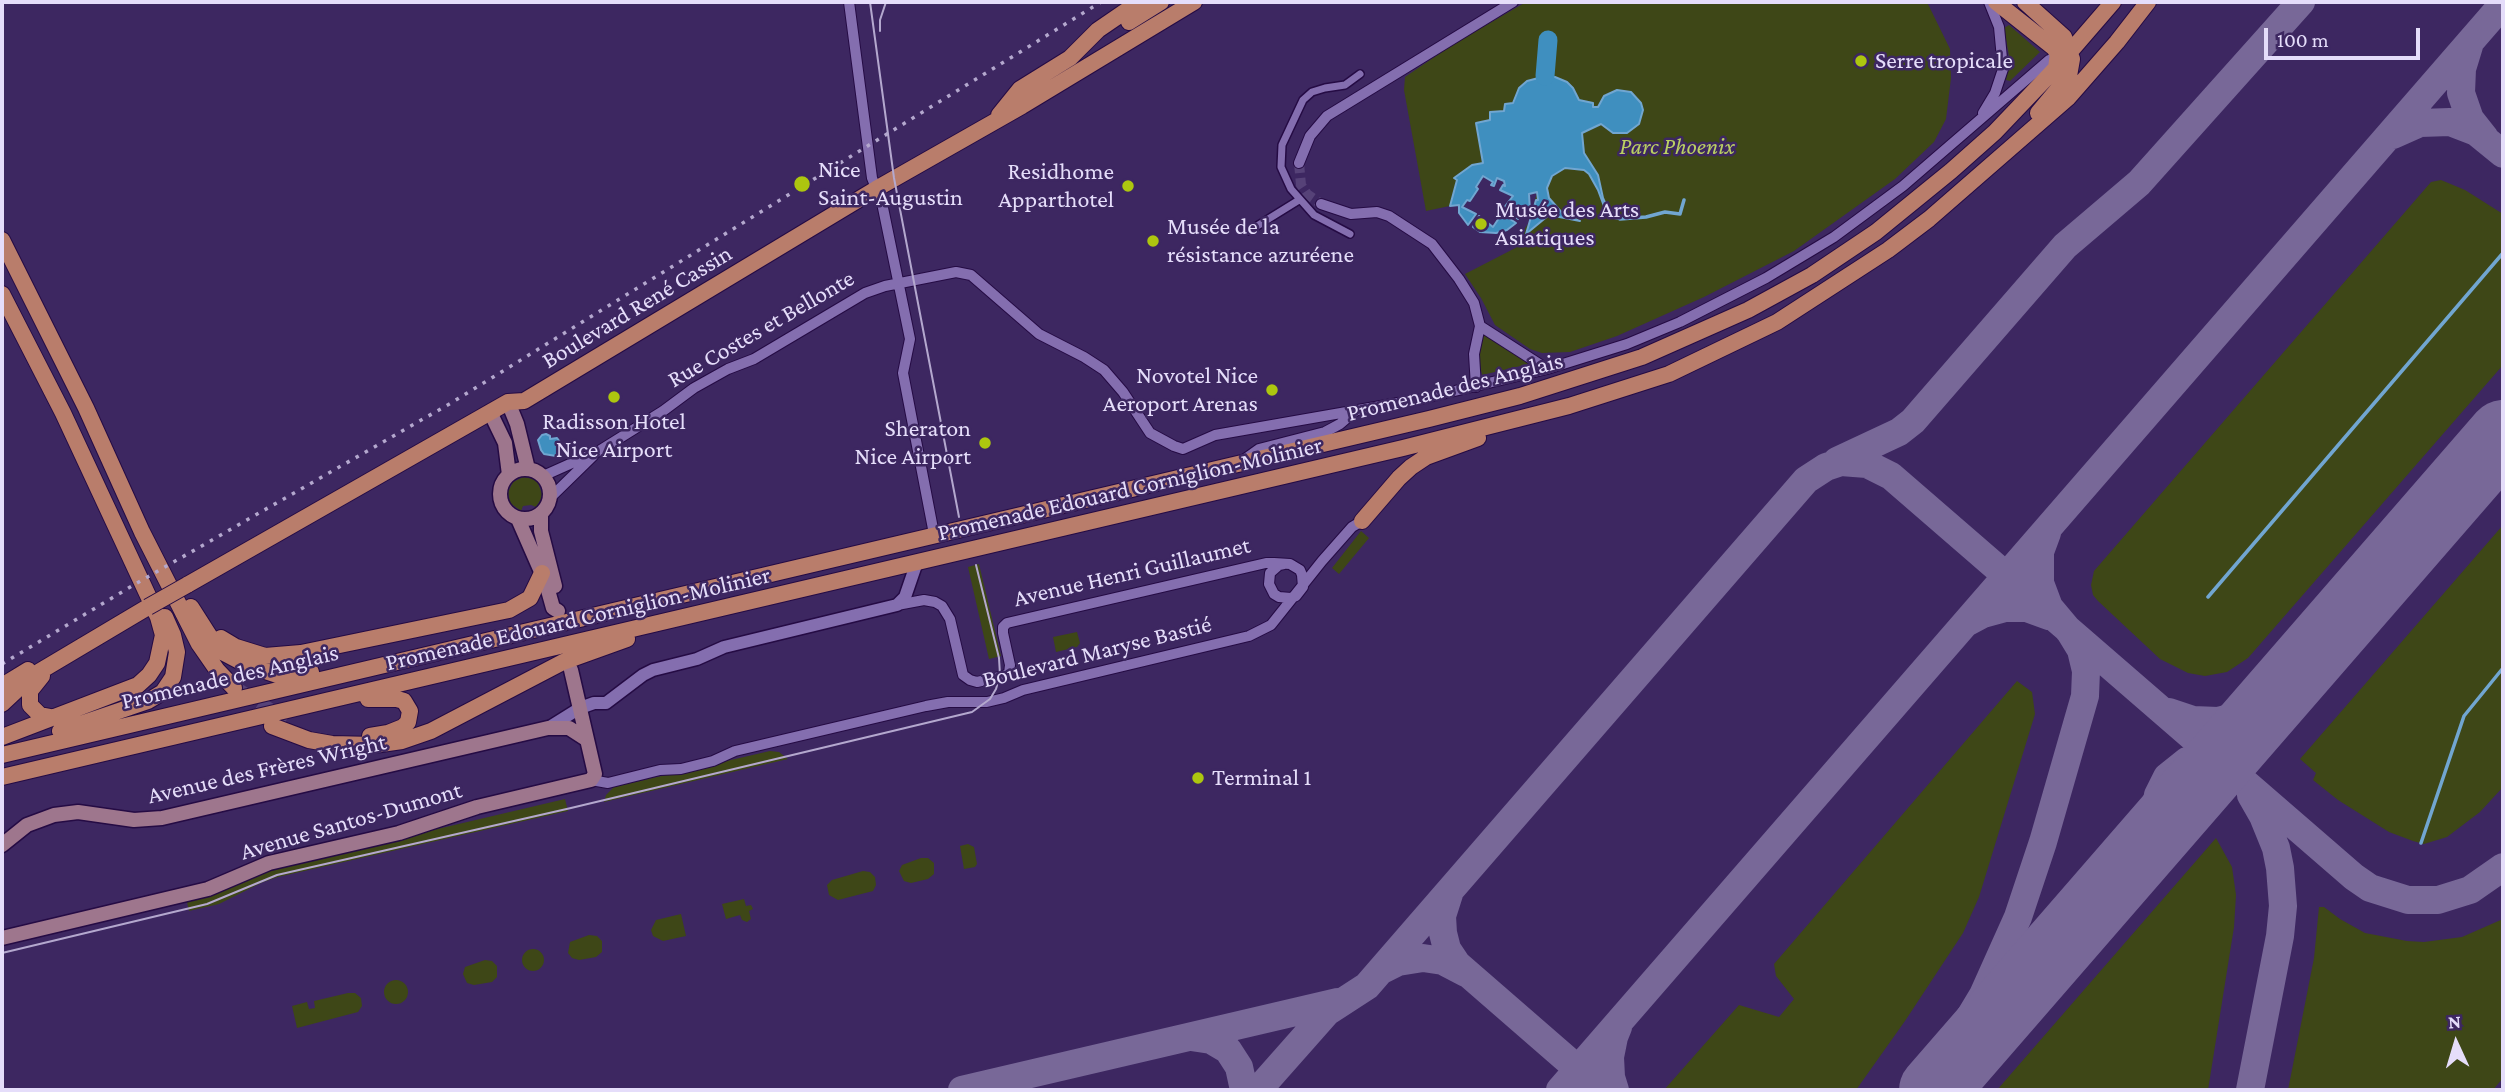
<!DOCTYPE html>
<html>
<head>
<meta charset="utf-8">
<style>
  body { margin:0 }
  #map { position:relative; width:2505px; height:1092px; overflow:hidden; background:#3d2761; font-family:"Crimson Pro",serif }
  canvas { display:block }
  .frame { position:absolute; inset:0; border:4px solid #e5ddfa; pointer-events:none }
  .north { position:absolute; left:2421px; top:1008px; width:70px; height:70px; -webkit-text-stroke:5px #3d2761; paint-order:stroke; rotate:356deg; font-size:19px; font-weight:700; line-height:28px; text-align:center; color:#e5ddfa }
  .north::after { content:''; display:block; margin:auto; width:24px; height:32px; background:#e5ddfa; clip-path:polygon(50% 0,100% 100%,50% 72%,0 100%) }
  .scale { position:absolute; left:2264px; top:28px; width:156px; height:32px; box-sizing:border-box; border:4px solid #e5ddfa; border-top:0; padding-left:9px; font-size:21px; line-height:24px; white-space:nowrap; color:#e5ddfa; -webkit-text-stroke:5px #3d2761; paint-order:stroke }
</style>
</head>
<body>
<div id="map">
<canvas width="2505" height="1092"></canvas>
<div class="frame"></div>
<div class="north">N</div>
<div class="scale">100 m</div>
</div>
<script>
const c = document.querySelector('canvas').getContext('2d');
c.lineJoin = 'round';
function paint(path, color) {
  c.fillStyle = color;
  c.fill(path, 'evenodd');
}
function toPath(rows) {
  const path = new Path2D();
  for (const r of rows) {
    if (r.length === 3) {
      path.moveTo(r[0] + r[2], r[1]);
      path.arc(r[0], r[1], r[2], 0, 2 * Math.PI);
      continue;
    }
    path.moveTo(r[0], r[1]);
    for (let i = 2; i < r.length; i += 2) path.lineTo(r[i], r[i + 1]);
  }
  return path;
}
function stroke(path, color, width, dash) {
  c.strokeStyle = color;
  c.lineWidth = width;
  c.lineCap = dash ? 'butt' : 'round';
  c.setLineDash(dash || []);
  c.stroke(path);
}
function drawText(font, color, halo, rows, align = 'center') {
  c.font = font + ' "Crimson Pro",serif';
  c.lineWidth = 5;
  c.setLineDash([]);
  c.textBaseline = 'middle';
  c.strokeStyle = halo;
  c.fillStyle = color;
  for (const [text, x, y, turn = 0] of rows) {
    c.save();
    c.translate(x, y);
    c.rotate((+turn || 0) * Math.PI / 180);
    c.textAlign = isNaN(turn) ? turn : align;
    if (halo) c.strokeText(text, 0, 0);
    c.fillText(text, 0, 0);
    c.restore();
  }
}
paint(toPath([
  [1526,2,1927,2,1950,49,1951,78,1946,119,1934,142,1895,179,1794,251,1704,297,1617,336,1570,352,1542,353,1530,349,1495,325,1481,298,1465,274,1527,242,1521,234,1530,221,1537,192,1529,194,1530,211,1519,213,1518,219,1503,209,1513,196,1500,190,1503,185,1505,186,1504,181,1497,178,1494,186,1491,185,1493,182,1483,176,1476,187,1478,189,1470,201,1467,200,1462,207,1459,204,1426,211,1404,90,1405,77,1452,45],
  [2009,25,2040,52,2010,81,2006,80,2009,56,2004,28],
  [2441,180,2465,190,2503,214,2503,365,2248,658,2227,672,2205,676,2188,673,2160,659,2098,601,2093,595,2091,585,2094,571,2431,182],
  [1484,334,1488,335,1529,364,1482,375,1478,357,1481,335],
  [523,477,534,479,538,483,542,494,541,499,536,507,531,505,523,506,521,511,510,503,508,492,513,482],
  [2503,525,2503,787,2480,812,2447,837,2424,844,2413,841,2389,832,2338,800,2313,780,2316,773,2300,759],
  [1361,531,1369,538,1339,574,1332,568],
  [979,564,1001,656,989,659,968,567],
  [1077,632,1080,643,1077,647,1056,652,1053,637],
  [2017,681,2032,692,2035,714,1979,897,1963,933,1905,1021,1856,1090,1664,1090,1739,1005,1779,1017,1794,999,1776,976,1774,964],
  [770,751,779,752,788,759,604,802,606,795,614,787],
  [565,799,568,811,278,877,263,882,219,904,189,911,187,902,205,897,263,870],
  [2216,838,2232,867,2236,895,2234,927,2208,1090,1997,1090],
  [968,844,974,847,977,864,975,867,964,869,960,846],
  [921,858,928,858,934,863,934,874,928,879,911,883,904,881,899,871,902,865],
  [863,871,870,872,875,877,876,885,873,891,838,900,829,895,827,885,832,880],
  [744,899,746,906,751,905,753,909,749,911,751,919,747,922,742,920,740,915,726,919,722,904],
  [2319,907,2324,907,2340,919,2365,933,2407,941,2424,942,2462,937,2503,919,2503,1078,2493,1090,2288,1090,2314,958],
  [681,914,686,936,663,941,653,936,651,930,656,920],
  [589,935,597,936,602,941,602,952,596,957,579,960,572,958,568,953,570,942],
  [533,960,11],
  [485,960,492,961,497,966,497,977,492,982,474,985,467,983,463,974,465,967],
  [396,992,12],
  [348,993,355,993,361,998,362,1006,358,1012,297,1028,292,1006,307,1002,309,1009,315,1008,314,1001]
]), '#3e4717');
const water = toPath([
  [1546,76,1555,77,1567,82,1573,88,1579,100,1593,103,1593,107,1598,107,1604,96,1617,90,1631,92,1641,103,1643,110,1639,124,1627,133,1613,133,1601,124,1582,133,1584,153,1598,175,1603,198,1607,207,1620,219,1608,217,1598,190,1589,174,1584,170,1565,168,1552,176,1547,188,1549,198,1564,215,1580,221,1549,215,1526,234,1536,200,1538,200,1537,192,1529,194,1530,211,1519,213,1518,219,1503,209,1513,196,1500,190,1503,185,1505,186,1504,181,1497,178,1494,186,1491,185,1493,182,1483,176,1476,187,1478,189,1470,201,1467,200,1462,207,1476,214,1468,225,1459,213,1459,205,1450,206,1457,180,1454,178,1472,165,1483,163,1476,123,1490,120,1490,112,1504,111,1505,104,1513,103,1519,88,1527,81,1546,76],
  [1501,213,1516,223,1507,230,1496,233,1480,232,1473,227,1479,216,1493,227,1499,218,1497,216,1501,213],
  [546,434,550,436,550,439,557,438,560,442,560,451,556,456,544,454,541,450,538,440,542,435,546,434]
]);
paint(water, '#3f8fbf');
stroke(water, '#71a6d1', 2);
stroke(toPath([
  [1620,219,1646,217,1665,212,1680,214,1684,200],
  [2208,597,2503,253],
  [2421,843,2464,716,2503,668]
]), '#71a6d1', 3.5);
stroke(toPath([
  [1545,76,1548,40]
]), '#3f8fbf', 19);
stroke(toPath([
  [2469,46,2462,69,2461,93,2470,119,2485,138],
  [2393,135,2420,123,2450,122,2476,132,2503,154],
  [1837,461,1899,432,1913,421,2065,246,2139,183,2301,2],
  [1968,622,1983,614,2005,608,2027,608,2049,616],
  [2169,712,2193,720,2218,721,2252,712,2274,699],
  [2128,865,2150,836,2158,795,2167,777,2187,761,2214,755],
  [1449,894,1442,916,1443,933,1447,949,1457,964,1602,1090],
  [1382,970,1398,962,1423,958,1443,961,1466,973],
  [1191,1037,1211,1040,1228,1050,1239,1067,1244,1090],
  [962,1090,1338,1002],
  [1258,1090,1327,1012,1367,986,1806,480,1826,467,1841,462,1867,464,1891,476,2354,877,2370,888,2408,900,2438,900,2470,890,2503,867],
  [1560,1090,2503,4],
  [1615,1090,1611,1077,1610,1057,1614,1037,1618,1027],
  [1926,1090,1983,995,2018,917,2043,842,2085,696,2086,671,2081,650,2070,632,2049,607,2040,583,2040,552,2047,533],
  [2250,1090,2280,936,2283,906,2280,868,2276,848,2263,816,2251,795]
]), '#786898', 28);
stroke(toPath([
  [1934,1090,2503,435]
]), '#786898', 70);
stroke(toPath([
  [1299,163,1301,185,1307,194,1321,204]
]), '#564278', 10, [10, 5]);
stroke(toPath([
  [238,691,286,721]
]), '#564278', 16, [16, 8]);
const pedestrian = toPath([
  [1249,231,1299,200],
  [1350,234,1314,215,1291,189,1281,167,1282,145,1303,100,1312,92,1325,88,1345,85,1360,74]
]);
const minor = toPath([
  [849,2,872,178,882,203,910,339,903,373,934,534],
  [1983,113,1995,93,2003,69,1999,27,1989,2],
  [1299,163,1310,136,1327,116,1513,2],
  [1321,204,1351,214,1377,212,1389,216,1432,244,1459,279,1474,303,1480,326,1474,354,1476,387],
  [1480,326,1547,369],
  [1245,459,1259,449,1325,432,1340,424,1354,412],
  [543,476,599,451,663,411,694,388,728,369,754,359,865,293,885,286,956,272,971,275,1039,334,1084,357,1104,370,1123,392,1150,433,1174,446,1183,449,1215,435,1421,399,1547,369,1627,344,1680,322,1766,278,1834,237,1903,186,2049,60,2061,55],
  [550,498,593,456],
  [897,605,924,600,935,602,942,606,950,619,963,675,970,680,977,682,1004,676,1009,673,1010,665,1003,633,1003,627,1007,623,1266,563,1274,563,1290,564,1300,570,1302,575,1303,587,1296,596,1291,598,1279,597,1274,594,1269,584,1270,573,1279,565,1284,564],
  [591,780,608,783,660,770,681,769,713,761,735,751,926,706,948,702,987,702,1004,698,1023,690,1249,636,1271,625,1322,561,1352,527,1362,521]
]);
const tertiary = toPath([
  [548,728,580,708,594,703,606,703,643,675,653,670,697,659,724,647,897,605,905,597,917,562]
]);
const secondary = toPath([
  [508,402,517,424,528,469],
  [490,412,505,443,509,475],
  [525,494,25],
  [541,514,541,531,555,586],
  [518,519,546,583,553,608,558,611],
  [571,670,595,774,591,780],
  [2,845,27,825,54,815,78,812,134,820,162,818,548,728,569,728,586,739],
  [2,938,208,889,269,863,399,833,477,807,591,780]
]);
const primary = toPath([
  [1996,2,2054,48,2058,54,2056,68],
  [2025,2,2064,37,2072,59,2069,76,2038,113],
  [1129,22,1161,2],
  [999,115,1020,89,1070,58,1098,30,1139,2],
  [2,240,86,408,142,532,199,644,217,670,234,688],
  [2,294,63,413,158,617,163,635,157,663,149,675,138,685,2,737],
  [1362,521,1399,478,1411,467,1426,457,1478,438],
  [187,585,508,402,524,401,876,189,1022,106,1194,2],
  [191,607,214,643,224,653,247,665,277,675,311,672],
  [221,638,236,647,265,656,301,653,509,610,530,598,542,573],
  [42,676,30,691,30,705,40,715,56,718],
  [2,686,28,670],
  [368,699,397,699,404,701,410,711,408,722,403,727,388,733,370,736],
  [2,704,32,676,148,607],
  [272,726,309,740,332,744,374,745,402,741,431,731,563,662,627,639],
  [60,731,148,701,163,692,173,677,177,652,173,635,165,617],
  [2,755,1429,419,1520,396,1642,357,1748,310,1812,275,1876,232,1951,171,1995,132,2056,68,2113,2],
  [2,777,1403,448,1569,406,1669,374,1777,322,1888,250,1929,219,2068,98,2117,42,2148,2]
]);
stroke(pedestrian, '#250b44', 10);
stroke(minor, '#250b44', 12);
stroke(tertiary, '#250b44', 15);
stroke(secondary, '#250b44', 17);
stroke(primary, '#250b44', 18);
stroke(pedestrian, '#846eaf', 7);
stroke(minor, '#846eaf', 10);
stroke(tertiary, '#846eaf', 12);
stroke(secondary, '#9e768d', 14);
stroke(primary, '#b97d6b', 16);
stroke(toPath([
  [870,2,894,178,959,517],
  [880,31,880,20,886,2],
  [2,953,207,904,277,875,571,808,972,712,990,699,996,689,1000,675,999,658,976,565]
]), '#b4a8ce', 2);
stroke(toPath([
  [2,664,137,583,451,403,1101,2]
]), '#b4a8ce', 3.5, [3.5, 7]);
const primaryBridge = toPath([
  [148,607,187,585]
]);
stroke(primaryBridge, '#250b44', 18, []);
stroke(primaryBridge, '#b97d6b', 16);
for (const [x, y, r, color] of [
  [1861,61,7,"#adc60f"],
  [802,184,9,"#adc60f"],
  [1128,186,7,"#adc60f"],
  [1481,224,7,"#adc60f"],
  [1153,241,7,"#adc60f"],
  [1272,390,7,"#adc60f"],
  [614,397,7,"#adc60f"],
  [985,443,7,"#adc60f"],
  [1198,778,7,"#adc60f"]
]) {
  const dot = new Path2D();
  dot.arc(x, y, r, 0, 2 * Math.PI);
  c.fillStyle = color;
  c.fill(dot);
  stroke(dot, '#3d2761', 2.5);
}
drawText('24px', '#e5ddfa', '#3d2761', [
  ["Serre tropicale",1875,61],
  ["Nice",818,170],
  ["Saint-Augustin",818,198],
  ["Residhome",1114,172,"right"],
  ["Apparthotel",1114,200,"right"],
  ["Musée des Arts",1495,210],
  ["Asiatiques",1495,238],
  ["Musée de la",1167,227],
  ["résistance azuréene",1167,255],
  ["Novotel Nice",1258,376,"right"],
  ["Aeroport Arenas",1258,404,"right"],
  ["Radisson Hotel",614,422,"center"],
  ["Nice Airport",614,450,"center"],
  ["Sheraton",971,429,"right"],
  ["Nice Airport",971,457,"right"],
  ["Terminal 1",1212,778]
], 'left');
drawText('italic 24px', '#bbd063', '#3d2761', [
  ["Parc Phoenix",1677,147]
]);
drawText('24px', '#e5ddfa', '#3d2761', [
  ["Boulevard René Cassin",637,307,-31],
  ["Rue Costes et Bellonte",761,329,-30],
  ["Promenade des Anglais",1455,387,-14],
  ["Promenade Edouard Corniglion-Molinier",1130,489,-13],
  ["Avenue Henri Guillaumet",1132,572,-13],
  ["Promenade Edouard Corniglion-Molinier",578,619,-13],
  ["Boulevard Maryse Bastié",1097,652,-14],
  ["Promenade des Anglais",230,677,-13],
  ["Avenue des Frères Wright",267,769,-13],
  ["Avenue Santos-Dumont",351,821,-16]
]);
</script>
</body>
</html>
